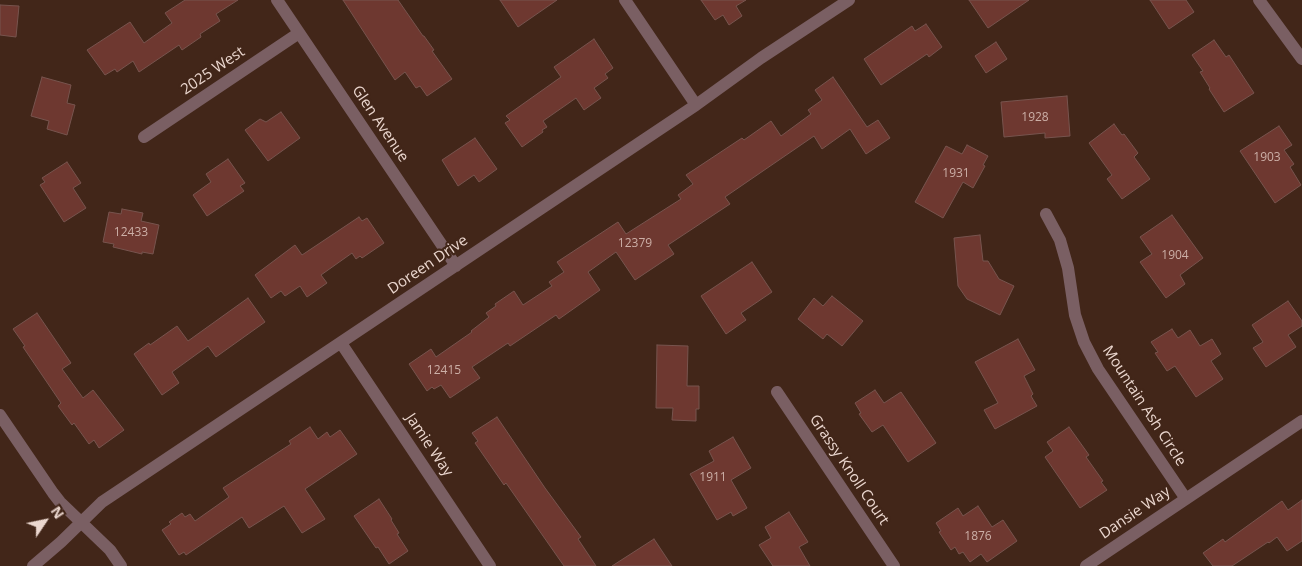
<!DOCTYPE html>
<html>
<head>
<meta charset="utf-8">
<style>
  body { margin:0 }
  #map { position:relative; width:1302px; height:566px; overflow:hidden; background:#422619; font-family:"Open Sans",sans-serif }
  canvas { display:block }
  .north { position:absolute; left:20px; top:496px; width:50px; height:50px; -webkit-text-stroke:4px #422619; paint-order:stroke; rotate:56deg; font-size:14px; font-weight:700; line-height:20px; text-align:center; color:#ebd7cf }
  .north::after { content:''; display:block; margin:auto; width:18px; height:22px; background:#ebd7cf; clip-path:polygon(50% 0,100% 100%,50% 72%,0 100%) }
</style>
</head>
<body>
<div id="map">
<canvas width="1302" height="566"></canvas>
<div class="north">N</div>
</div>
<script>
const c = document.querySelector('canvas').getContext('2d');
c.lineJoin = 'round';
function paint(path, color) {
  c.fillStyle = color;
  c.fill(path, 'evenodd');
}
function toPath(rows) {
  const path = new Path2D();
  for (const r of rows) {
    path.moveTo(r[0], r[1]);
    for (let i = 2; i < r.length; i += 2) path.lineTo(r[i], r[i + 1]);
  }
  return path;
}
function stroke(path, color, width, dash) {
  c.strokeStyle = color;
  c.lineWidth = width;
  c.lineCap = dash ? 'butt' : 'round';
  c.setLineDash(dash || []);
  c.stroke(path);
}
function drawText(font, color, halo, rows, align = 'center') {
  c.font = font + ' "Open Sans",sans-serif';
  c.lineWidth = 4.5;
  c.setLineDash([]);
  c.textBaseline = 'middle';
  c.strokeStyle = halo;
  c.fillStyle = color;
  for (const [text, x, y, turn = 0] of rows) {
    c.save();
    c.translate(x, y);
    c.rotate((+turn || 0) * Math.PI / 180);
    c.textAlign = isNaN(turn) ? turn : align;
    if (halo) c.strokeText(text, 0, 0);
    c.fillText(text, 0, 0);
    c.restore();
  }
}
const building = toPath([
  [185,0,238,0,216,14,220,21,200,34,201,37,182,50,179,45,139,72,133,61,117,72,115,69,105,75,87,50,130,22,144,43,172,23,165,13,185,0],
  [343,0,398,0,423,36,424,36,434,50,432,51,452,79,427,96,420,86,416,88,405,72,395,80,343,0],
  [500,0,557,0,518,27,500,0],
  [701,0,746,0,736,6,742,16,729,25,723,15,715,20,701,0],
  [969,0,1029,0,988,28,969,0],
  [1150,0,1186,0,1194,12,1169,29,1150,0],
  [0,5,19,6,16,37,0,35,0,5],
  [926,24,942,47,929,57,927,54,881,85,864,59,912,26,915,31,926,24],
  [594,39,613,68,605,74,608,78,594,88,601,98,584,110,576,98,543,121,547,127,542,130,543,132,522,147,505,123,510,120,506,116,561,77,554,67,594,39],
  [1214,40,1226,57,1229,55,1254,93,1224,112,1209,89,1210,88,1200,72,1203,71,1192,55,1214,40],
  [996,42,1007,59,986,73,975,56,996,42],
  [42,77,71,85,67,103,75,105,67,135,47,129,49,121,31,116,42,77],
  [833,77,867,127,878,120,890,138,866,154,850,129,822,149,814,136,725,197,730,204,668,245,674,254,635,280,616,252,588,272,600,290,559,319,556,315,510,346,508,343,472,367,480,378,450,398,441,385,434,389,432,387,427,391,409,364,431,349,436,357,472,332,471,331,489,317,486,313,496,306,495,304,514,291,523,305,552,286,549,282,564,272,557,262,618,222,626,234,681,199,678,195,693,184,686,175,742,138,744,140,771,121,781,136,811,114,808,110,822,100,815,90,833,77],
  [1067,96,1070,136,1045,138,1045,133,1004,137,1001,102,1067,96],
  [281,112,300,138,268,161,245,130,260,119,266,122,281,112],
  [1114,124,1122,135,1124,134,1138,153,1134,157,1150,179,1122,199,1107,179,1112,175,1089,143,1114,124],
  [1279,126,1292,145,1284,150,1294,164,1290,167,1301,185,1275,203,1240,151,1279,126],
  [475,138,497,169,479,182,474,175,458,186,442,160,475,138],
  [967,145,988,156,983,165,985,166,973,188,963,182,943,218,915,202,946,146,962,154,967,145],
  [228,159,245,183,240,186,244,191,207,216,193,195,211,182,206,174,228,159],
  [67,162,81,183,73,188,86,208,64,222,40,185,45,182,42,178,67,162],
  [122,209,143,213,141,221,159,225,153,254,142,252,142,254,113,247,114,244,103,242,109,212,121,214,122,209],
  [1172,215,1203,258,1180,275,1185,284,1166,298,1140,262,1152,254,1140,237,1172,215],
  [359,217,362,221,367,218,384,243,362,258,360,256,356,259,352,253,321,275,327,283,307,297,300,286,285,296,281,291,271,298,255,275,295,245,302,255,359,217],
  [980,235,983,261,988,261,999,279,1014,286,1000,315,967,299,958,286,954,238,980,235],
  [752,262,772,292,741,313,746,320,726,334,701,296,752,262],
  [832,296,863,321,842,346,827,334,823,339,798,319,814,298,823,306,832,296],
  [248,298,265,322,216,357,208,346,172,372,179,383,162,395,134,354,149,343,150,345,177,326,188,341,248,298],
  [1288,301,1302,321,1302,326,1288,335,1296,347,1266,367,1253,348,1263,342,1252,325,1288,301],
  [37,313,71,363,62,369,83,398,93,390,124,430,99,448,94,440,89,444,74,423,72,425,58,406,61,403,23,347,25,346,13,329,37,313],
  [1172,329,1178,338,1190,330,1200,346,1212,339,1221,354,1211,361,1223,379,1196,397,1175,366,1167,371,1155,353,1158,352,1151,342,1172,329],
  [1018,339,1035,370,1024,376,1033,394,1031,396,1037,406,995,429,984,410,998,403,975,362,1018,339],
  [657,345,688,346,687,386,699,386,699,409,696,409,696,421,672,420,673,408,656,408,657,345],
  [875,390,884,403,901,392,936,443,908,462,883,425,872,432,859,414,861,413,855,403,875,390],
  [497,417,545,488,581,537,578,539,596,566,564,566,506,483,504,485,475,443,478,441,472,433,497,417],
  [310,427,318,439,327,432,330,437,340,430,357,454,305,489,325,519,302,533,284,506,249,528,242,517,186,555,184,552,179,555,162,530,171,524,169,522,182,513,185,517,190,514,195,521,229,497,223,488,291,444,289,441,310,427],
  [1069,427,1089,455,1086,457,1103,481,1101,482,1107,490,1080,508,1045,457,1053,451,1047,442,1069,427],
  [733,437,751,468,731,480,747,508,733,516,731,512,717,520,690,474,714,461,709,451,733,437],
  [379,499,392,519,391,520,399,533,397,534,408,551,389,564,378,547,376,548,354,516,379,499],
  [1302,500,1302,541,1287,551,1277,537,1269,543,1268,542,1232,566,1213,566,1203,553,1223,539,1225,542,1282,501,1288,510,1302,500],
  [978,506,992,527,1003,520,1017,541,987,562,981,554,970,562,963,552,959,554,955,547,951,550,939,532,941,531,936,523,958,508,963,516,978,506],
  [789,512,808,542,799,547,810,566,773,566,759,545,771,538,765,527,789,512],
  [654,539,672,566,612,566,654,539]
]);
paint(building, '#6e3830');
stroke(building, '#77544e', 1);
stroke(toPath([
  [277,0,456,266],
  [625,0,696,105],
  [1259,0,1302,59],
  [144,137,299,33],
  [1046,214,1060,240,1068,268,1075,315,1084,342,1098,369,1186,499],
  [341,343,490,566],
  [777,392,894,566],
  [0,415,53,493,60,502,110,550,121,566],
  [33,566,61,542,102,502,696,105,761,58,849,0],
  [1086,566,1302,421]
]), '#7a5f63', 12);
drawText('12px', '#ccafa7', null, [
  ["1928",1035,118],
  ["1903",1267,158],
  ["1931",956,174],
  ["12433",131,233],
  ["12379",635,244],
  ["1904",1175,256],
  ["12415",444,371],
  ["1911",713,478],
  ["1876",978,537]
]);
drawText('15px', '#ebd7cf', '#422619', [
  ["2025 West",213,71,-34],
  ["Glen Avenue",380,124,56],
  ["Doreen Drive",428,265,-34],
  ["Mountain Ash Circle",1144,406,57],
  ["Jamie Way",429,445,56],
  ["Grassy Knoll Court",849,470,56],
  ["Dansie Way",1135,513,-34]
]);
</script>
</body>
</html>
